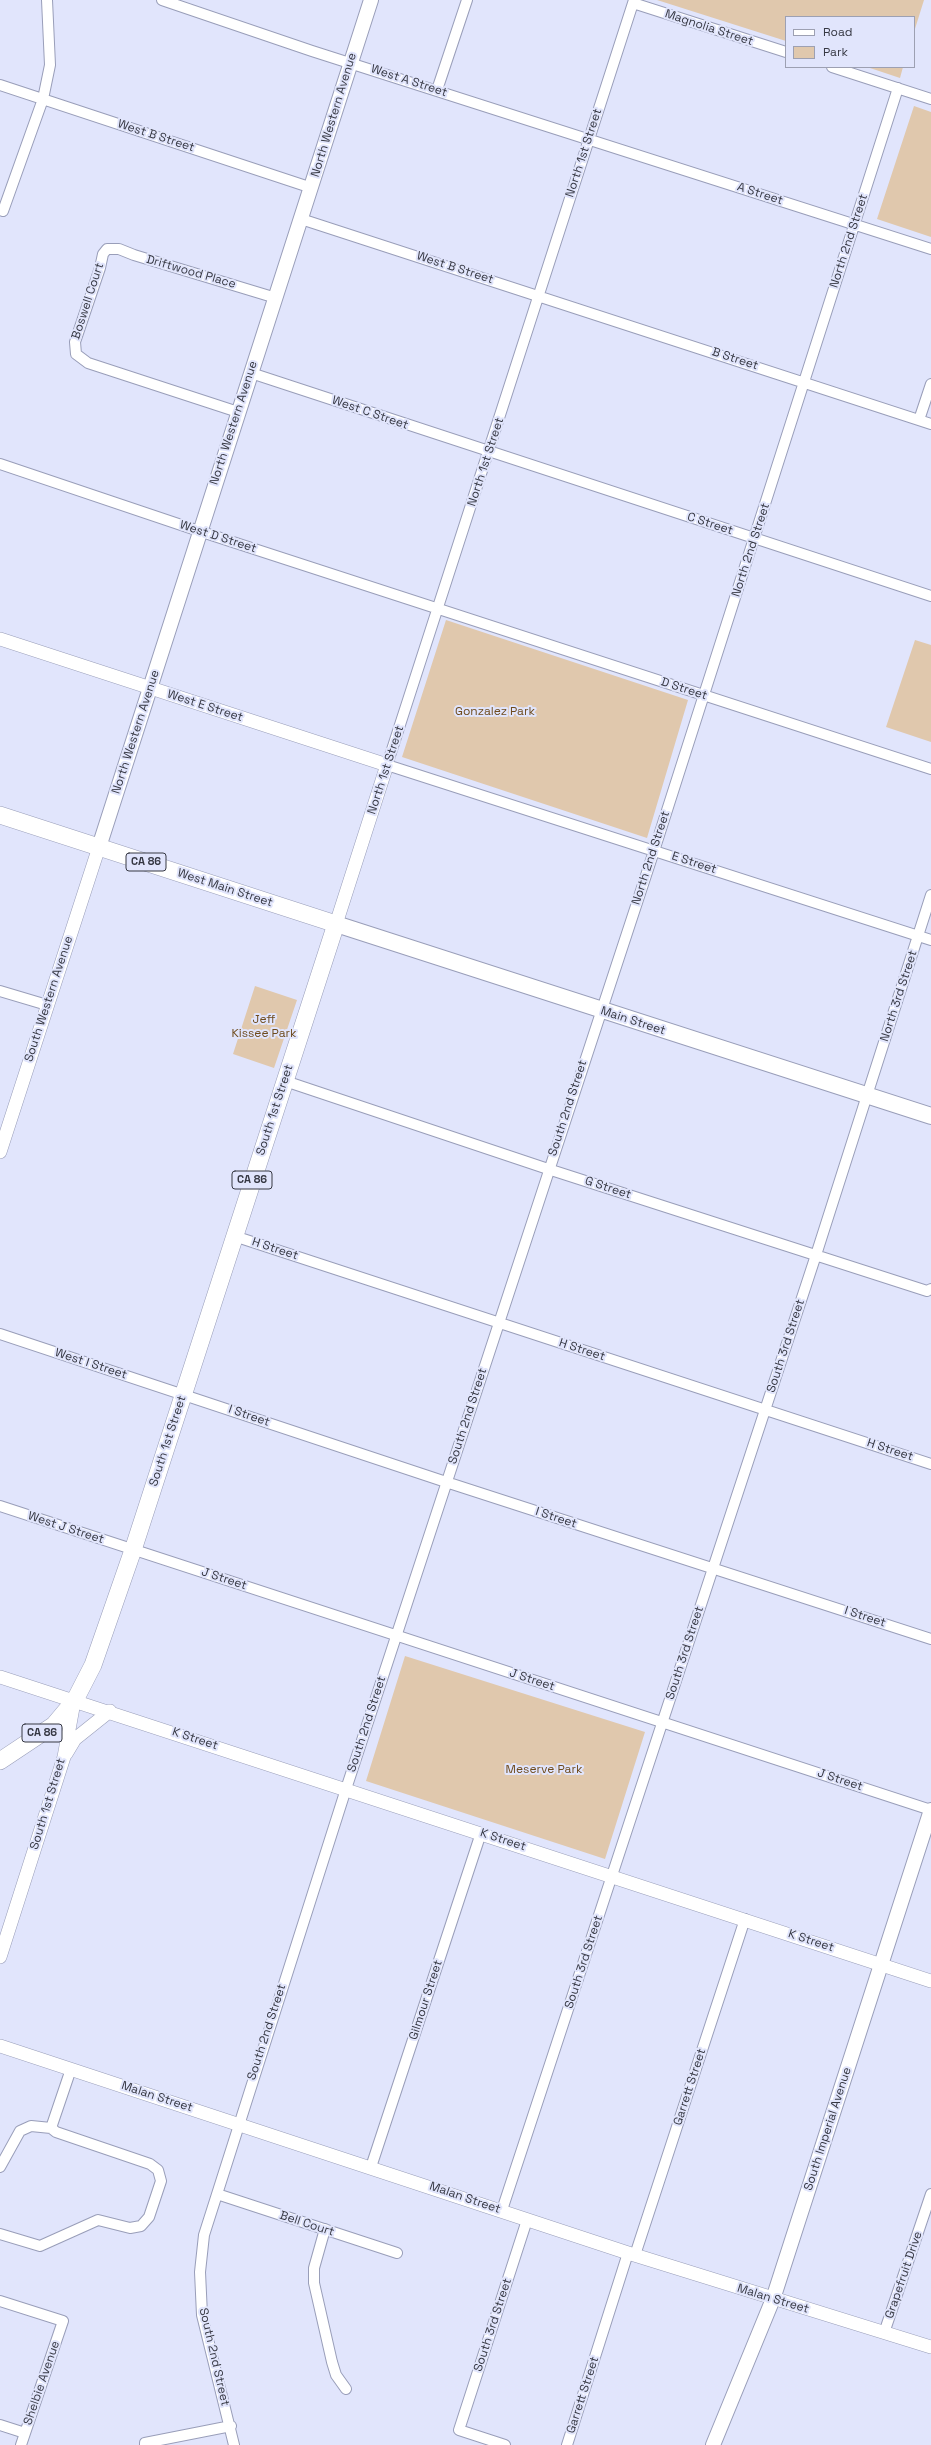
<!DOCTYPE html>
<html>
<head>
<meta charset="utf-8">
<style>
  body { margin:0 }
  #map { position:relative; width:931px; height:2445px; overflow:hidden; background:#e1e5fc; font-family:"Space Grotesk",sans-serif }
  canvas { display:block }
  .legend { position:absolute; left:785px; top:16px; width:130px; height:52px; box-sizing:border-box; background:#e1e5fc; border:1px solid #9da0b2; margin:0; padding:5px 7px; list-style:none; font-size:12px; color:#363843 }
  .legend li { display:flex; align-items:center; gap:8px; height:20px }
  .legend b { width:20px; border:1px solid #9da0b2 }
</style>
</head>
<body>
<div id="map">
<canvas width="931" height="2445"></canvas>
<ul class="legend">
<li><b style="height:5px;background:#fff"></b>Road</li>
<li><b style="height:11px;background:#e0c8ad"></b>Park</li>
</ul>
</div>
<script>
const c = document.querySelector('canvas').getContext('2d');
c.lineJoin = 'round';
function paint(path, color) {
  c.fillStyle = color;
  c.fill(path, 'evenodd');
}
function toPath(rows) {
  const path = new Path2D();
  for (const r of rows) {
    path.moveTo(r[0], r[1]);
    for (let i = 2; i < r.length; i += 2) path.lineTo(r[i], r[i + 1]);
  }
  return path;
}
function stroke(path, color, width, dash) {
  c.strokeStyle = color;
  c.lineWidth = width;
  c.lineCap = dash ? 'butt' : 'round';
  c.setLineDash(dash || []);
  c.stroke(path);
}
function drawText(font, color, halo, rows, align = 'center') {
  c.font = font + ' "Space Grotesk",sans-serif';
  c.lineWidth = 4;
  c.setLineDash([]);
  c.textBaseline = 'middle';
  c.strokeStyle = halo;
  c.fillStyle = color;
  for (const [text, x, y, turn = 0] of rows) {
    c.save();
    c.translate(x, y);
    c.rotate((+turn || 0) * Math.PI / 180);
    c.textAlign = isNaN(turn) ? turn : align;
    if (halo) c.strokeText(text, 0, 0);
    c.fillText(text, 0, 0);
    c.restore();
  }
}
paint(toPath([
  [657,0,924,0,914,32,914,17,786,17,786,41],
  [867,67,903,67,900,78],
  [914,106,931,112,931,237,877,219],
  [446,620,688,700,647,838,402,757],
  [915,640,931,645,931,742,886,727],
  [255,986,297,1000,274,1068,233,1054],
  [405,1656,645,1732,605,1859,366,1781]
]), '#e0c8ad');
const minor = toPath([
  [162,0,312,51,931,249],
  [634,0,387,765,931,940],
  [633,3,786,52],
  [832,67,931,99],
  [0,85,312,188],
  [437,90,467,0],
  [0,210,3,211,43,99,50,65,47,0],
  [301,219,931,424],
  [251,373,931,596],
  [238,412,88,363,76,354,75,342,100,268,103,254,107,249,119,249,134,255,276,298],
  [919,420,931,384],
  [0,464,199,531,931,769],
  [0,991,47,1005],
  [285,1081,548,1169,927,1291,931,1289],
  [234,1236,931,1464],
  [0,1334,446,1482,931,1639],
  [0,1506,931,1810],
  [51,2128,71,2069],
  [0,2167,20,2131,31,2126,51,2128,56,2132,150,2164,158,2170,161,2181,149,2217,141,2226,130,2228,98,2220,40,2246,0,2234],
  [371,2167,481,1833],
  [217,2194,397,2253],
  [502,2210,816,1255,931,895],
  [325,2229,314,2268,314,2283,332,2362,336,2375,346,2389],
  [635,2255,745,1919],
  [0,2301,63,2321,21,2445],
  [884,2333,931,2194],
  [0,2425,25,2433],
  [145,2445,145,2443,231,2426],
  [234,2445,202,2315,200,2272,204,2235,346,1789,654,851,898,88],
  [505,2445,459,2430,527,2220],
  [567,2445,628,2253]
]);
const tertiary = toPath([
  [0,639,387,765,336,924],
  [0,1152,99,847],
  [0,1677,931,1981],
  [66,1754,75,1739,110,1711],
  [0,1957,64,1757,74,1702],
  [0,2046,628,2253,931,2347]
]);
const secondary = toPath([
  [99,847,371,0],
  [713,2445,773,2299,931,1810]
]);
const primary = toPath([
  [336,924,931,1116]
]);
const trunk = toPath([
  [0,815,336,924,133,1550,93,1665,75,1700,54,1725,0,1761]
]);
stroke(minor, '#999eb9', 12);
stroke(tertiary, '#999eb9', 14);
stroke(secondary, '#999eb9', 16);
stroke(primary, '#999eb9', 18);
stroke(trunk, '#999eb9', 18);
stroke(minor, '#fff', 10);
stroke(tertiary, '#fff', 13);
stroke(secondary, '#fff', 14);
stroke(primary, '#fff', 16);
stroke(trunk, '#fff', 17);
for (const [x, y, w] of [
  [146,862,40],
  [252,1180,40],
  [42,1733,40]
]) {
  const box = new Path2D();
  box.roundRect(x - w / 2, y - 9, w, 18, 3);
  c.fillStyle = '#e1e5fc';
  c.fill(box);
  stroke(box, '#363843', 1);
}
drawText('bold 11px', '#363843', null, [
  ["CA 86",146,862],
  ["CA 86",252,1180],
  ["CA 86",42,1733]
]);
drawText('12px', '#363843', '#e1e5fc', [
  ["Magnolia Street",709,28,18],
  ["West A Street",409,81,18],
  ["North Western Avenue",334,115,-73],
  ["West B Street",156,136,18],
  ["North 1st Street",584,153,-72],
  ["A Street",760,194,18],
  ["North 2nd Street",849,241,-72],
  ["West B Street",455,268,18],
  ["Driftwood Place",191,272,16],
  ["Boswell Court",88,301,-72],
  ["B Street",735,359,18],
  ["West C Street",370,413,19],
  ["North Western Avenue",234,423,-72],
  ["North 1st Street",486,462,-72],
  ["C Street",710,524,18],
  ["West D Street",218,537,18],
  ["North 2nd Street",751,550,-72],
  ["D Street",684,689,18],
  ["West E Street",205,706,18],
  ["North Western Avenue",136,732,-72],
  ["North 1st Street",386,770,-72],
  ["North 2nd Street",651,858,-72],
  ["E Street",694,863,18],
  ["West Main Street",225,888,18],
  ["North 3rd Street",899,996,-72],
  ["South Western Avenue",49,999,-72],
  ["Main Street",633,1021,18],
  ["South 2nd Street",568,1108,-72],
  ["South 1st Street",275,1110,-72],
  ["G Street",608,1188,18],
  ["H Street",275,1249,18],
  ["South 3rd Street",786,1346,-72],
  ["H Street",582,1350,18],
  ["West I Street",91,1364,18],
  ["I Street",249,1416,19],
  ["South 2nd Street",468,1416,-72],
  ["South 1st Street",168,1441,-72],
  ["H Street",890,1450,18],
  ["I Street",556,1518,18],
  ["West J Street",66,1528,18],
  ["J Street",224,1579,18],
  ["I Street",865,1617,18],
  ["South 3rd Street",685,1653,-72],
  ["J Street",532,1680,18],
  ["South 2nd Street",367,1724,-72],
  ["K Street",195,1739,18],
  ["J Street",840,1780,18],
  ["South 1st Street",48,1804,-73],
  ["K Street",503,1840,18],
  ["K Street",811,1941,18],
  ["South 3rd Street",584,1962,-72],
  ["Gilmour Street",426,2000,-72],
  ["South 2nd Street",267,2032,-72],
  ["Garrett Street",690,2087,-72],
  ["Malan Street",157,2097,18],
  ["South Imperial Avenue",828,2129,-72],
  ["Malan Street",465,2198,19],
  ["Bell Court",307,2224,18],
  ["Grapefruit Drive",904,2275,-71],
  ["Malan Street",773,2299,17],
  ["South 3rd Street",493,2325,-72],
  ["South 2nd Street",214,2357,77],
  ["Shelbie Avenue",42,2383,-71],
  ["Garrett Street",583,2395,-72]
]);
drawText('12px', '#6e4b1d', '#e1e5fc', [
  ["Gonzalez Park",495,712],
  ["Jeff",264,1020],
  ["Kissee Park",264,1034],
  ["Meserve Park",544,1770]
]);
</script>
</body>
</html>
